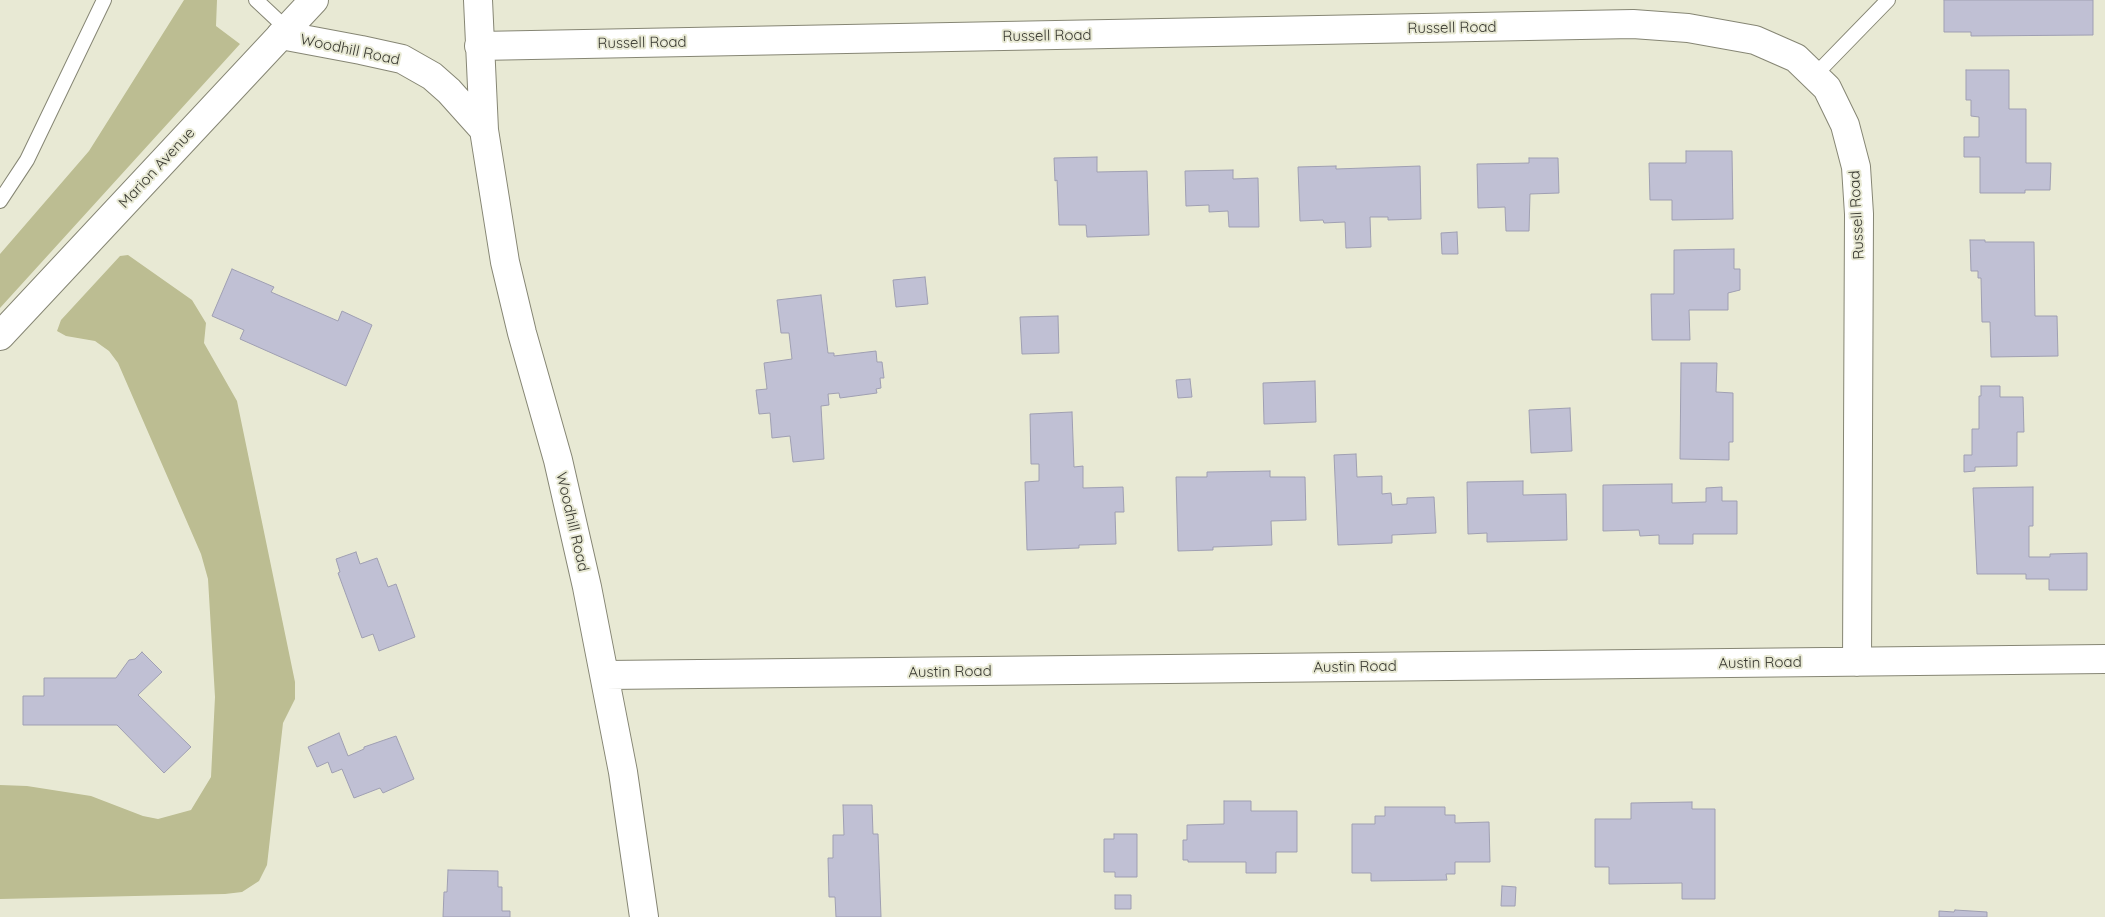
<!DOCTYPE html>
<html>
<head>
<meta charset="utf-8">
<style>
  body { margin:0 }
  canvas { display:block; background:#e8e9d4 }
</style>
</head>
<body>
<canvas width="2105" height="917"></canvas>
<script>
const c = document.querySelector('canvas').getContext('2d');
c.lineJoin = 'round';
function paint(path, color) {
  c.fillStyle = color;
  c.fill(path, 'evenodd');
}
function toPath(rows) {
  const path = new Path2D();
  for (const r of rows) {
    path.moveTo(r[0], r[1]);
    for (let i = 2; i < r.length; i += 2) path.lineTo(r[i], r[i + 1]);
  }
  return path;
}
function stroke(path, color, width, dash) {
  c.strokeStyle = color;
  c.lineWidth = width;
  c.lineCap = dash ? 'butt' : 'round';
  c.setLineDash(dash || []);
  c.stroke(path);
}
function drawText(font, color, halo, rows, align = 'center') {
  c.font = font + ' Quicksand,sans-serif';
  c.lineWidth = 4;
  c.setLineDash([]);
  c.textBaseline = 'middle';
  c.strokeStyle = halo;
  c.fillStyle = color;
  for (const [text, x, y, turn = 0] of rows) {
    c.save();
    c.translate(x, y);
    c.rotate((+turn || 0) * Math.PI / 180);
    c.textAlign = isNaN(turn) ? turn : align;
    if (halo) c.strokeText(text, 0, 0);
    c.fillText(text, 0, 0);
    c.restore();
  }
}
paint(toPath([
  [184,0,217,0,216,26,240,44,0,308,0,254,89,151],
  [128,255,192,300,206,323,204,343,237,401,295,682,295,699,283,723,267,865,259,881,242,892,225,894,0,899,0,785,27,786,91,796,143,816,158,819,191,810,211,777,215,697,208,579,201,554,118,363,109,351,95,341,66,336,57,331,61,320,120,256]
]), '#bcbd92');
const building = toPath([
  [1944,0,2093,0,2093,35,1971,36,1971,32,1944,32,1944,0],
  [1966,70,2009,70,2009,109,2026,109,2026,163,2051,163,2050,190,2025,190,2025,193,1980,193,1980,157,1964,157,1964,137,1979,137,1979,117,1971,116,1971,100,1966,100,1966,70],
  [1686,151,1732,151,1733,219,1672,220,1672,200,1650,200,1649,163,1686,163,1686,151],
  [1097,157,1097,172,1147,171,1149,235,1087,237,1086,225,1059,225,1057,180,1055,181,1054,158,1097,157],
  [1529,158,1558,158,1559,193,1530,194,1529,231,1506,231,1505,207,1478,208,1477,164,1529,163,1529,158],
  [1336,166,1336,169,1420,166,1421,219,1388,220,1388,217,1370,217,1371,247,1346,248,1345,222,1324,223,1323,220,1300,221,1298,167,1336,166],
  [1233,170,1233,179,1258,178,1259,227,1229,227,1228,211,1209,212,1209,205,1186,206,1185,171,1233,170],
  [1457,232,1458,254,1442,254,1441,233,1457,232],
  [1970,240,1985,240,1985,242,2034,242,2035,316,2057,316,2058,356,1991,357,1990,322,1982,322,1981,278,1978,278,1978,271,1971,271,1970,240],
  [1734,249,1734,269,1740,269,1740,290,1728,293,1728,310,1689,310,1690,340,1652,340,1651,294,1674,294,1674,250,1734,249],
  [232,269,274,287,271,292,338,321,342,311,372,325,346,386,240,339,244,330,212,316,232,269],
  [925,277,928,304,896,307,893,280,925,277],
  [821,295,828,353,834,353,834,356,876,351,877,362,882,362,884,378,880,378,881,388,876,389,877,393,840,398,839,393,828,394,829,405,821,406,824,459,793,462,790,436,772,438,770,413,759,414,756,390,767,389,764,363,792,359,789,333,781,333,777,300,821,295],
  [1058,316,1059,353,1022,354,1020,317,1058,316],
  [1681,363,1717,363,1716,392,1733,393,1733,442,1729,442,1729,460,1680,459,1681,363],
  [1190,379,1192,397,1178,398,1176,380,1190,379],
  [1315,381,1316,422,1264,424,1263,383,1315,381],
  [1981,386,2000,386,2000,397,2023,397,2024,432,2017,432,2017,466,1975,467,1975,471,1964,472,1964,455,1972,455,1972,429,1979,429,1979,396,1981,396,1981,386],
  [1570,408,1572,451,1531,453,1529,410,1570,408],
  [1072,412,1074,467,1083,466,1083,488,1123,487,1124,512,1115,512,1116,544,1079,545,1079,548,1027,550,1025,482,1039,481,1039,464,1031,464,1030,414,1072,412],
  [1356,454,1357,477,1382,476,1382,494,1391,493,1392,505,1407,504,1407,498,1434,497,1436,533,1392,535,1392,543,1338,545,1334,455,1356,454],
  [1270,471,1270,477,1305,477,1306,520,1271,521,1272,545,1213,547,1213,550,1178,551,1176,477,1207,477,1207,472,1270,471],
  [1523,481,1523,495,1566,494,1567,540,1487,542,1487,533,1468,534,1467,482,1523,481],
  [1672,484,1672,503,1706,502,1706,488,1722,487,1722,501,1737,501,1737,534,1693,534,1693,544,1659,544,1659,535,1640,536,1639,530,1603,531,1603,485,1672,484],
  [2033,487,2033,526,2029,526,2029,557,2050,557,2050,554,2087,553,2087,590,2049,590,2049,579,2026,579,2026,574,1977,574,1973,488,2033,487],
  [356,552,360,564,377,558,388,587,396,584,415,637,379,651,373,634,362,638,338,573,340,572,336,559,356,552],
  [142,652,162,672,138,695,191,747,164,773,117,725,23,725,23,696,44,696,44,678,116,678,129,660,135,659,142,652],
  [339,733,348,756,364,749,364,747,396,736,414,779,383,793,380,788,354,798,342,769,332,773,328,762,317,767,308,747,339,733],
  [1224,801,1251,801,1251,811,1297,811,1297,852,1276,852,1276,873,1246,873,1246,862,1188,862,1188,860,1183,860,1183,840,1187,840,1187,825,1224,824,1224,801],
  [1692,802,1692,809,1715,809,1715,899,1682,899,1682,883,1609,884,1609,867,1595,867,1595,819,1631,819,1631,803,1692,802],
  [843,805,872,805,873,834,878,834,881,917,836,917,835,897,829,897,828,858,833,858,833,835,844,835,843,805],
  [1385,807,1445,807,1445,815,1455,815,1455,823,1489,822,1490,862,1455,862,1455,874,1446,874,1447,880,1371,881,1371,873,1352,873,1352,824,1375,824,1375,816,1385,816,1385,807],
  [1114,834,1137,834,1137,877,1115,877,1115,872,1104,872,1104,839,1114,839,1114,834],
  [448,870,498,871,498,887,502,887,502,911,510,911,510,917,443,917,444,892,447,892,448,870],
  [1502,886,1516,887,1515,906,1501,906,1502,886],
  [1115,895,1131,895,1131,909,1115,909,1115,895],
  [1955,910,1987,912,1987,917,1939,917,1939,911,1954,912,1955,910]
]);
paint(building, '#c0c0d4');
stroke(building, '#9f9fb2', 1);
const lane = toPath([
  [256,0,287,29],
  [1815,75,1888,0],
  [0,201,27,160,104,0]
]);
const street = toPath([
  [478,0,484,130,505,262,522,333,558,460,587,587,623,772,644,917],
  [281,35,361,50,402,59,432,76,449,91,484,130],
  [479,46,1633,24,1688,28,1755,40,1796,58,1827,88,1845,125,1856,167,1859,214,1857,662],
  [606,675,2105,659]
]);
const secondary = toPath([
  [0,336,314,0]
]);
stroke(lane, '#868674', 16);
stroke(street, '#868674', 30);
stroke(secondary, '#868674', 30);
stroke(lane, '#fff', 14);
stroke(street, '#fff', 28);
stroke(secondary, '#fff', 28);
drawText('15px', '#37372f', '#e8e9d4', [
  ["Russell Road",1452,28,-1],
  ["Russell Road",1047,36,-1],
  ["Russell Road",642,43,-1],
  ["Woodhill Road",350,50,12],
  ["Marion Avenue",157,168,-47],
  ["Russell Road",1857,215,-93],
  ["Woodhill Road",572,522,77],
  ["Austin Road",1760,663,-1],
  ["Austin Road",1355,667,-1],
  ["Austin Road",950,672,-1]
]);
</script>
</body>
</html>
